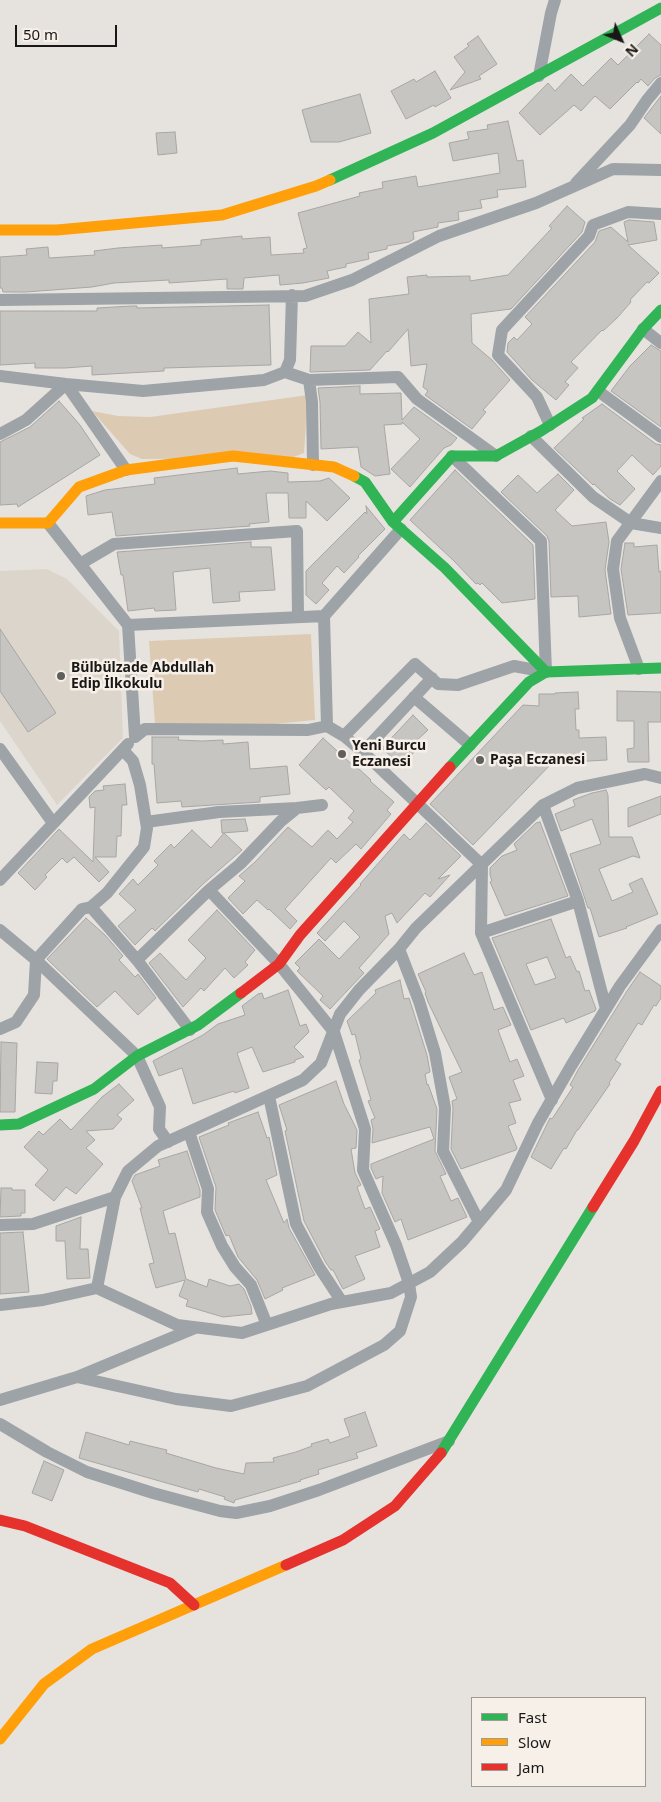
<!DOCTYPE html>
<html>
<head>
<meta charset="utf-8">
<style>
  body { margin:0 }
  #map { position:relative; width:661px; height:1802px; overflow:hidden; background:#e6e3df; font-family:"Noto Sans",sans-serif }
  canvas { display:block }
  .legend { position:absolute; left:471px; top:1697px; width:175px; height:90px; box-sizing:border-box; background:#f6f0e9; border:1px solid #9e9a95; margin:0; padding:6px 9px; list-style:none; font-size:15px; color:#1a1816 }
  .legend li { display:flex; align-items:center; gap:10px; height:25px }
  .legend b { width:25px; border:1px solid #9e9a95 }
  .north { position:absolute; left:596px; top:15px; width:50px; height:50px; -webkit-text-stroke:4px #f6f0e9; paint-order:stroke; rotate:134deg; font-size:14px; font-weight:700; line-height:20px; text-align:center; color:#1a1816 }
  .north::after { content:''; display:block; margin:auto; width:18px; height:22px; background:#1a1816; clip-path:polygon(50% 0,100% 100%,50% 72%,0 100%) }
  .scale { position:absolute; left:15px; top:25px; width:102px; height:22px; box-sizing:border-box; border:2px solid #1a1816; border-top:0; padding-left:6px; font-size:15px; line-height:18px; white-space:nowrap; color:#1a1816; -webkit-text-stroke:4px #f6f0e9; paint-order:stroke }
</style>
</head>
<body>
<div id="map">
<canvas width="661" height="1802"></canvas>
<ul class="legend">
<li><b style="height:6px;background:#30b455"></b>Fast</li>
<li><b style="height:6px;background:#ff9f0a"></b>Slow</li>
<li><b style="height:6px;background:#e5322d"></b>Jam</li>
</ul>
<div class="north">N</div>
<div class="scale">50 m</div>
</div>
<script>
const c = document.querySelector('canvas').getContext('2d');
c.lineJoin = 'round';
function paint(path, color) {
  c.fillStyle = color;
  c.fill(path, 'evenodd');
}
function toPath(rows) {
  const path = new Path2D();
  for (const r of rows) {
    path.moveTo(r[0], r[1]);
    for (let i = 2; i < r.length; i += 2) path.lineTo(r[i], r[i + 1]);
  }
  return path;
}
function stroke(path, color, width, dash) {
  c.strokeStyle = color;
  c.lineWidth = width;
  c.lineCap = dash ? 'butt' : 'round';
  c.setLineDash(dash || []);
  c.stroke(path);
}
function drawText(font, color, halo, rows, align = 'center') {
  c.font = font + ' "Noto Sans",sans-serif';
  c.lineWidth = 5;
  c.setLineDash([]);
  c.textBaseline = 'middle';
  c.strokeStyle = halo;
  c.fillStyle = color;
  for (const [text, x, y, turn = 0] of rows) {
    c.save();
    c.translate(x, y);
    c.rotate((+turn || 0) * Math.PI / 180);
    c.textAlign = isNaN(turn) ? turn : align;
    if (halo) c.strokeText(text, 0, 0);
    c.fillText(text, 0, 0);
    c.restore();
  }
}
paint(toPath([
  [47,569,67,579,119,631,123,738,57,805,0,721,0,571]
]), '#dcd5cc');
paint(toPath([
  [308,395,304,453,291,458,142,459,130,454,92,411,118,416,150,417],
  [311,634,315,720,223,729,155,724,149,641]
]), '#ddcab3');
const building = toPath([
  [649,34,661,45,661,75,655,78,648,86,641,79,638,83,637,82,610,109,595,96,581,111,574,105,540,135,519,113,548,83,555,91,571,74,583,86,611,58,618,65,649,34],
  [478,36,497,64,479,76,481,79,450,90,465,72,454,57,469,46,467,44,478,36],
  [435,71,451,98,435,107,434,105,406,119,391,91,414,79,416,82,435,71],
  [360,94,371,133,339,142,311,142,302,110,360,94],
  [661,96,661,134,644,118,661,96],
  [508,121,517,161,523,160,526,187,497,190,498,197,480,200,482,208,458,212,459,220,438,223,438,227,413,232,414,239,409,242,387,246,387,249,368,253,369,259,346,264,346,267,327,271,329,278,303,283,280,285,279,275,244,278,243,289,227,289,227,279,169,283,169,280,114,283,92,287,26,292,3,292,2,288,0,288,0,257,27,255,26,249,48,247,49,258,95,255,94,251,118,248,162,245,162,248,201,245,201,240,242,236,242,239,270,237,271,255,304,253,303,249,307,248,298,213,360,196,359,193,383,188,382,182,416,176,418,187,500,173,498,153,453,161,449,143,469,139,467,132,488,129,487,125,508,121],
  [175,132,177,153,158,155,156,133,175,132],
  [567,206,585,222,582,232,511,309,471,314,472,343,492,360,510,380,483,410,486,412,472,429,425,395,428,391,423,387,427,364,411,366,408,329,388,352,387,351,370,370,310,372,311,346,345,346,358,332,371,343,369,299,409,294,407,277,427,275,427,277,470,276,470,281,508,275,552,228,549,226,567,206],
  [629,220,654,222,657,240,628,245,659,273,649,283,647,282,630,300,631,302,617,318,603,331,602,330,571,362,578,368,565,382,569,385,556,400,532,380,507,352,508,343,514,337,517,340,532,324,525,317,595,242,599,231,611,227,628,242,624,222,629,220],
  [269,305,271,365,164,368,164,371,92,375,92,366,65,368,35,368,35,363,0,365,0,311,97,311,97,308,132,306,137,306,137,308,269,305],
  [651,345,661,351,661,427,611,391,630,366,651,345],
  [360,386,360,394,401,393,402,420,414,407,457,438,451,445,444,448,410,487,391,469,420,439,402,422,402,424,384,425,390,474,375,476,361,467,358,447,321,449,320,402,318,388,360,386],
  [59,401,80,425,100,455,18,507,17,504,0,505,0,442,30,427,59,401],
  [602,404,656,444,661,445,661,466,653,475,632,455,617,471,635,489,620,505,610,499,594,484,593,485,554,448,584,419,582,418,602,404],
  [237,468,238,474,270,471,288,473,288,482,320,481,329,478,350,498,327,521,306,501,306,518,289,518,288,493,266,493,269,522,249,524,250,526,116,536,112,512,88,515,86,496,105,490,155,484,154,478,237,468],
  [455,470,533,545,535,599,502,603,482,583,480,585,478,583,476,584,453,560,410,520,455,470],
  [558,474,574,490,555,510,572,526,606,522,609,542,605,570,611,614,579,617,578,596,551,597,549,541,547,536,501,492,518,475,537,493,558,474],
  [366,506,385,529,358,556,359,557,344,573,337,566,322,583,329,590,316,604,306,595,306,571,365,512,367,514,366,506],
  [251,542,251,547,271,547,275,590,239,592,240,601,213,603,210,568,173,572,176,610,155,611,154,608,128,611,123,575,121,575,117,552,251,542],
  [625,543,634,543,634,547,657,545,659,572,661,571,661,613,628,615,621,569,625,543],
  [0,629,56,713,28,732,0,691,0,629],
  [617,691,661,692,661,722,648,722,649,762,628,762,627,749,634,748,634,721,617,721,617,691],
  [578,692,579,709,575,709,576,730,579,730,579,738,606,737,607,760,552,763,473,845,430,804,523,705,539,706,539,694,555,694,555,693,578,692],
  [413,715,428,730,414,743,419,747,401,766,382,748,413,715],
  [152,737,179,737,178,740,202,741,223,740,223,744,248,742,250,769,287,766,290,794,260,797,260,802,182,807,181,801,157,803,154,764,152,764,152,737],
  [323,738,357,769,358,768,371,780,370,781,394,802,387,810,391,814,361,849,356,844,336,863,331,858,285,909,297,921,290,929,269,909,268,910,257,900,243,914,228,898,245,881,239,876,255,862,288,827,312,847,328,830,337,839,353,822,348,818,354,811,329,787,326,790,299,765,323,738],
  [125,784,127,805,122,805,121,836,117,836,116,857,95,857,109,872,99,882,74,857,67,863,62,858,45,875,47,877,35,890,18,873,59,829,93,862,95,807,90,808,89,797,95,791,104,790,103,786,125,784],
  [606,790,608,795,609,837,632,837,640,858,633,856,599,869,612,901,633,892,629,884,642,878,658,914,626,927,627,928,599,937,590,908,588,908,570,854,601,844,592,819,561,831,555,814,575,806,573,800,592,793,606,790],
  [661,796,661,814,628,827,628,808,661,796],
  [245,819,248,831,222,833,221,820,245,819],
  [540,822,568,896,505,916,490,882,492,881,490,875,490,868,502,856,517,850,514,844,536,823,540,822],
  [426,823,461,856,438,879,450,875,430,897,425,893,397,923,392,913,385,916,389,934,359,968,364,973,330,1009,320,1000,323,996,297,971,300,968,295,963,319,939,339,959,360,937,344,921,325,941,317,933,361,885,360,884,404,834,410,840,426,823],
  [192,830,211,848,224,833,242,850,203,884,155,931,152,928,135,945,118,926,136,910,119,894,133,879,138,885,158,865,154,861,171,844,174,848,192,830],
  [217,910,255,950,245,962,248,965,234,978,225,968,204,991,201,988,183,1007,149,963,160,953,186,980,206,958,188,940,217,910],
  [86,918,105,935,123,956,119,960,135,977,138,974,156,998,138,1015,115,991,97,1007,47,959,86,918],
  [551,919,566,958,570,956,577,972,579,971,585,991,589,990,596,1009,595,1011,566,1023,564,1018,531,1030,492,938,551,919],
  [547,957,556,978,535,985,526,964,547,957],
  [464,953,474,975,482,972,494,1010,503,1007,511,1025,498,1030,510,1062,517,1059,524,1076,513,1080,521,1100,509,1103,516,1123,508,1126,517,1148,516,1150,461,1169,451,1149,453,1108,452,1101,457,1099,449,1077,462,1072,428,1002,425,993,426,992,418,974,464,953],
  [640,972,661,986,661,998,656,1006,654,1005,642,1025,638,1023,615,1060,621,1064,609,1083,610,1084,578,1130,577,1130,566,1149,564,1148,551,1169,531,1157,550,1118,552,1119,573,1087,570,1085,578,1070,627,991,640,972],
  [400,980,404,999,409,998,411,1004,427,1055,430,1072,425,1074,427,1085,428,1084,437,1109,435,1151,446,1174,440,1176,451,1201,458,1198,467,1217,408,1240,401,1219,395,1222,382,1193,383,1176,376,1179,371,1168,371,1164,434,1139,430,1127,372,1143,373,1129,371,1120,375,1118,368,1101,371,1100,359,1060,361,1059,355,1034,352,1035,347,1021,376,993,375,990,400,980],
  [288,990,300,1026,306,1024,309,1032,294,1047,304,1057,295,1060,295,1062,263,1072,252,1047,237,1053,249,1088,235,1093,234,1091,193,1104,182,1068,159,1076,153,1061,203,1035,218,1024,245,1015,242,1006,258,994,262,993,264,999,288,990],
  [1,1042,17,1043,15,1112,0,1112,1,1042],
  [37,1062,58,1063,57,1081,53,1081,52,1094,35,1093,37,1062],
  [336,1081,344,1104,357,1130,356,1148,351,1149,355,1173,361,1185,357,1187,365,1209,370,1207,380,1229,375,1231,380,1247,355,1256,365,1279,343,1289,333,1270,331,1270,326,1263,304,1221,285,1131,287,1130,279,1105,336,1081],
  [119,1084,134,1100,117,1115,122,1119,113,1129,86,1131,95,1140,86,1148,103,1164,76,1194,66,1187,54,1201,35,1185,48,1170,24,1147,39,1131,43,1135,60,1119,71,1130,102,1097,119,1084],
  [258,1112,267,1138,269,1137,277,1175,266,1180,284,1223,287,1219,289,1228,315,1275,282,1288,283,1290,265,1299,257,1280,238,1257,229,1235,226,1236,215,1210,216,1187,199,1137,229,1125,228,1123,258,1112],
  [187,1151,200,1190,200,1197,163,1211,169,1234,175,1233,186,1279,207,1287,209,1279,230,1286,239,1284,244,1289,251,1306,252,1314,223,1317,186,1306,188,1300,179,1296,185,1280,156,1288,149,1264,154,1263,140,1208,142,1208,132,1181,135,1175,160,1166,158,1160,187,1151],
  [1,1188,12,1188,12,1190,25,1190,25,1213,21,1213,21,1216,0,1217,1,1188],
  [81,1217,80,1249,88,1249,90,1278,67,1279,65,1241,56,1241,56,1226,81,1217],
  [23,1232,29,1292,0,1294,0,1233,23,1232],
  [365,1412,377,1446,356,1453,358,1458,318,1470,319,1474,300,1480,301,1481,235,1500,234,1503,224,1499,225,1497,199,1489,198,1492,79,1458,86,1432,129,1445,130,1441,150,1446,167,1450,166,1453,216,1468,244,1474,246,1463,274,1462,273,1458,296,1452,312,1446,311,1444,328,1439,330,1443,350,1436,344,1419,365,1412],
  [44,1461,64,1470,52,1501,32,1493,44,1461]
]);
paint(building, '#c7c5c2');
stroke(building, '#a8a6a4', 1);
stroke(toPath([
  [539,76,551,13,555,0],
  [576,183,630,125,647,100,661,83],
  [0,300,305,296,352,280,439,236,536,203,613,169,661,170],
  [643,329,661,343],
  [285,372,309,380,312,402,313,465],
  [0,376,66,384,143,391,264,380,285,372,290,360,292,295],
  [309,380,398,377,417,399,496,456],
  [598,391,661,437],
  [550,425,537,397,498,355,502,330,589,236,593,225,628,212,661,214],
  [0,434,26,420,66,384,126,470],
  [531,436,593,497,631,523,661,528],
  [48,523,128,625,135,737,145,729,308,730,327,726,324,616,128,625],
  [80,564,114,544,297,531,298,617],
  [324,616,401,529],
  [639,669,620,618,613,569,617,541,661,481],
  [414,697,470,745],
  [327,726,344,736,363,752,482,865,481,933],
  [344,736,415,664,438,684,458,685,514,666,546,672,541,541,452,456],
  [0,749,53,823],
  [363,752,432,678],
  [543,805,578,901,606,1009],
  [146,822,219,812,297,808],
  [0,880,128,744],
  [91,907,137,960,190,1030],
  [0,930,36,960,82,909,91,907,107,893,144,847,147,828,140,785,133,761,123,750],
  [399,949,419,1001,435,1053,445,1108,443,1151,479,1222],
  [36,960,137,1056,160,1107,159,1129,168,1142],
  [137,960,209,890,240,864,281,821,297,808,322,805],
  [0,1029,16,1022,34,995,36,960],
  [269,1096,296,1224,319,1267,342,1302],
  [552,1100,481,933,578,901],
  [189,1132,208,1189,207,1212,222,1246,235,1267,251,1285,267,1325],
  [0,1225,33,1224,115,1197],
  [97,1288,115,1197,128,1171,158,1146,303,1080,321,1063,340,1014,359,990,399,949,416,928,543,805,577,788,645,774,661,778],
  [0,1305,43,1300,97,1288,177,1325,242,1333,331,1304,391,1293,430,1272,462,1242,506,1190,538,1123,571,1066,620,986,661,930],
  [77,1377,195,1328],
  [0,1400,77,1377,176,1399,231,1406,307,1386,384,1345,400,1331,411,1297,409,1283,396,1245,363,1170,365,1129,334,1032,279,964,209,890],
  [0,1424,47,1452,87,1472,153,1493,220,1511,236,1513,270,1506,319,1490,449,1441]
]), '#9da3a6', 12);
stroke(toPath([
  [330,180,433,133,661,8],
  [354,476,365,482,393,522,445,568,546,672],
  [393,522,452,456,496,456,541,431,592,398,643,329,661,310],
  [450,767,529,682,546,672,661,668],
  [0,1125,19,1124,94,1089,137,1056,198,1025,241,993],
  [441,1453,593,1207]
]), '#30b455', 11);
stroke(toPath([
  [0,230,57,230,222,215,316,186,330,180],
  [0,523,48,523,79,487,126,470,233,456,334,467,354,476],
  [0,1739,44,1684,92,1649,286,1565]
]), '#ff9f0a', 11);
stroke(toPath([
  [241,993,279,964,300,935,450,767],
  [593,1207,634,1141,661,1091],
  [0,1520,25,1526,170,1583,194,1605],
  [286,1565,343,1540,395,1506,441,1453]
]), '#e5322d', 11);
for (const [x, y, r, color] of [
  [61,676,5,"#615f5c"],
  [342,754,5,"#615f5c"],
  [480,760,5,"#615f5c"]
]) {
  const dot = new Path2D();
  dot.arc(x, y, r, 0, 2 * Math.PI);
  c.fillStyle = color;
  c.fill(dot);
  stroke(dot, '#f6f0e9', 2);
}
drawText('bold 14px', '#1a1816', '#f6f0e9', [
  ["Bülbülzade Abdullah",71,668],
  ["Edip İlkokulu",71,684],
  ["Yeni Burcu",352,746],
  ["Eczanesi",352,762],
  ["Paşa Eczanesi",490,760]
], 'left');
</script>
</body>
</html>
